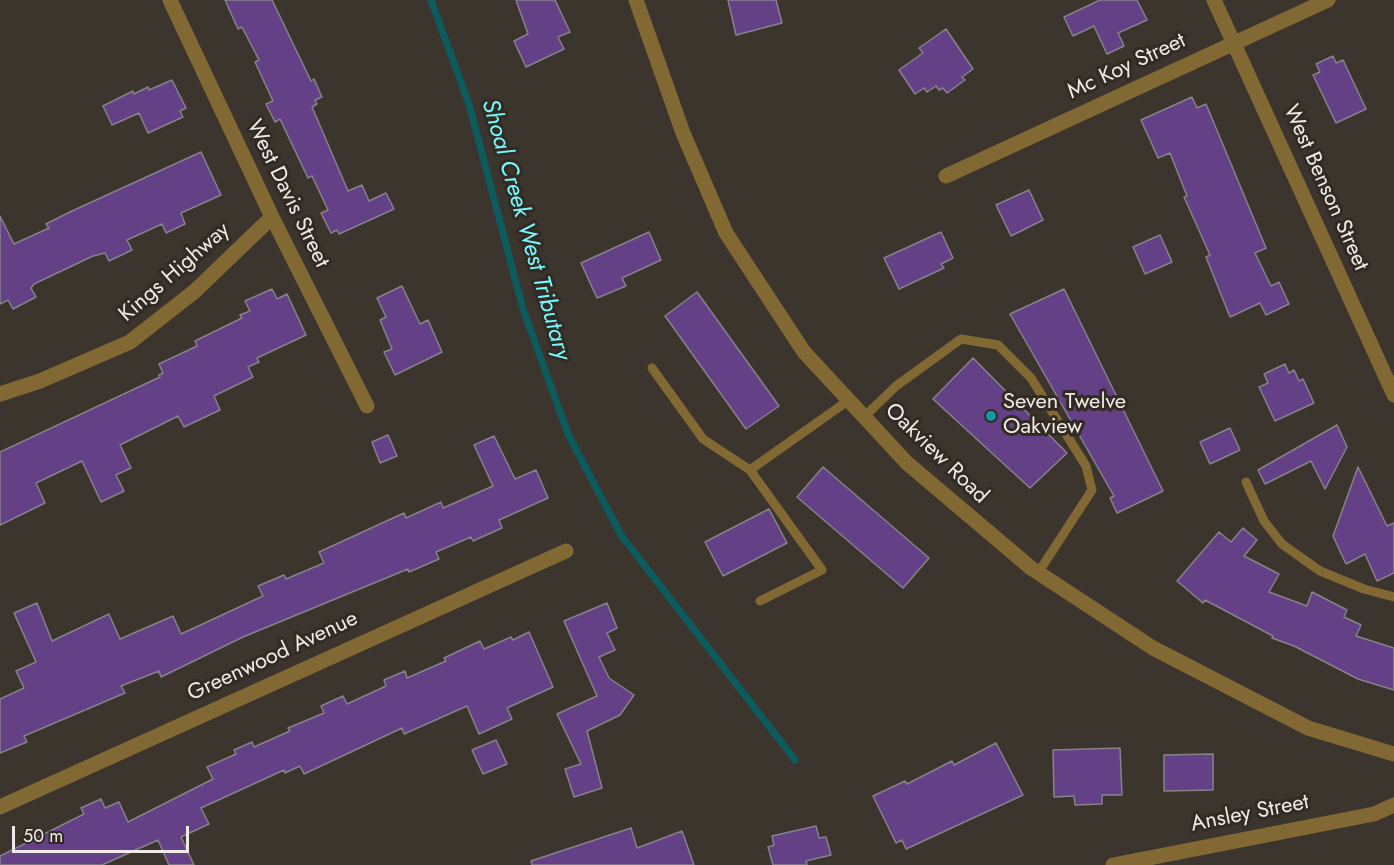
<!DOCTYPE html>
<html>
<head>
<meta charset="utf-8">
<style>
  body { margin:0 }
  #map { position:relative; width:1394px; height:865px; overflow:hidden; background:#3c352e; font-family:Jost,sans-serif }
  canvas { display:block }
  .scale { position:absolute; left:12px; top:826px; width:177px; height:27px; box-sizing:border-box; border:3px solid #efeae6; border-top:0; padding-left:8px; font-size:18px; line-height:21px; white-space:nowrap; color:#efeae6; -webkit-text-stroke:4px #322b24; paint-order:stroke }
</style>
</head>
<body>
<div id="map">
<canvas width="1394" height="865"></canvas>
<div class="scale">50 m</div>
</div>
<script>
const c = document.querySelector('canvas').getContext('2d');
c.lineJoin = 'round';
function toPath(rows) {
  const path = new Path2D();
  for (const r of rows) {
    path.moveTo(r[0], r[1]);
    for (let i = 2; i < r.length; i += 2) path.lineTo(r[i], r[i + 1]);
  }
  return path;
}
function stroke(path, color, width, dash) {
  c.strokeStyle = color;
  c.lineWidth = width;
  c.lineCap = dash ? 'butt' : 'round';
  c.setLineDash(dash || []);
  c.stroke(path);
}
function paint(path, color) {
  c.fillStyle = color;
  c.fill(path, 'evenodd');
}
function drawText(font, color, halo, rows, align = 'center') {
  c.font = font + ' Jost,sans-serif';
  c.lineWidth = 6;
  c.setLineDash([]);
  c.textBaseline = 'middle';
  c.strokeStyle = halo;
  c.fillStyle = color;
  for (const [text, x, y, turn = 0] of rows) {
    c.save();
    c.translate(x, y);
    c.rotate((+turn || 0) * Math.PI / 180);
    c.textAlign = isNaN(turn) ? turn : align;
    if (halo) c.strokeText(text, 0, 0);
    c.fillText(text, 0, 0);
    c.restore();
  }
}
stroke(toPath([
  [431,0,469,104,523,309,568,434,621,535,795,760]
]), '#0d5b5d', 7);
const building = toPath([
  [225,0,272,0,311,81,314,79,322,97,315,100,317,104,312,107,348,191,362,185,369,201,386,193,394,209,339,234,337,230,331,233,321,213,328,210,312,176,308,178,280,119,275,122,266,104,273,101,255,62,259,60,242,27,238,29,225,0],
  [516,0,555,0,570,32,558,37,564,49,526,67,514,41,528,34,516,0],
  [728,0,776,0,782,23,736,35,728,0],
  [1100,0,1137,0,1147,20,1118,33,1124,46,1107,54,1094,26,1073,36,1064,17,1100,0],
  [946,29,973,69,962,77,965,80,947,93,943,88,939,90,936,86,927,92,924,88,915,94,899,70,923,53,919,48,946,29],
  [1333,56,1336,63,1343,60,1366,109,1336,123,1313,75,1320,72,1316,64,1333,56],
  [172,80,186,108,180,111,183,117,148,133,139,113,112,125,103,106,133,91,134,94,148,87,149,90,172,80],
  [1192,97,1197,108,1206,104,1266,248,1255,253,1271,286,1279,282,1289,304,1266,315,1260,303,1230,317,1206,257,1210,255,1184,197,1187,196,1170,153,1158,158,1141,120,1192,97],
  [201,152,221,195,181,213,185,224,166,233,162,224,127,240,132,250,109,261,105,253,93,256,34,284,31,288,36,297,13,309,8,300,0,304,0,216,14,244,49,228,46,224,72,211,201,152],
  [1029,190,1043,220,1011,236,996,205,1029,190],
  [649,232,661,260,622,278,626,286,597,298,581,263,649,232],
  [941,232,953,258,941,264,944,268,899,289,884,258,941,232],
  [1160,235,1172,262,1145,274,1133,247,1160,235],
  [402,286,420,324,428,320,442,352,395,375,384,352,392,349,380,320,386,317,377,298,402,286],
  [272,289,277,299,287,294,306,335,257,358,259,362,248,367,253,377,214,396,220,410,184,427,178,416,120,445,131,468,116,475,124,491,101,502,82,461,36,483,45,503,0,525,0,452,160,377,159,375,163,373,159,364,197,346,195,341,242,318,240,315,250,311,245,301,272,289],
  [1064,289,1163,491,1117,513,1110,498,1114,496,1010,314,1064,289],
  [697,292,779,406,746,429,665,316,697,292],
  [973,358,1067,453,1030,488,933,399,973,358],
  [1285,364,1289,373,1294,370,1299,381,1303,379,1314,403,1275,421,1259,387,1268,383,1264,374,1285,364],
  [1337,425,1347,447,1325,489,1311,461,1265,484,1258,470,1337,425],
  [1230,428,1240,450,1210,464,1200,442,1230,428],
  [388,435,397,456,380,463,372,442,388,435],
  [494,436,515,479,536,470,548,498,499,520,502,528,473,541,471,537,436,552,439,559,409,572,408,569,243,637,161,677,159,671,121,686,125,693,24,736,27,742,0,753,0,699,24,688,16,671,36,662,14,613,37,603,52,641,109,614,120,639,173,616,181,634,263,596,258,586,284,575,286,579,324,563,319,552,404,513,406,518,441,502,443,508,493,486,474,445,494,436],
  [823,467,929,558,903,588,797,497,823,467],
  [1358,467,1387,526,1394,523,1394,573,1377,581,1365,554,1346,564,1333,536,1358,467],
  [769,509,787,543,723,576,705,542,769,509],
  [1243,528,1257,540,1244,556,1279,574,1269,592,1307,606,1312,592,1347,610,1344,617,1361,625,1356,636,1394,648,1394,690,1358,679,1294,646,1272,638,1273,636,1205,600,1203,603,1177,581,1219,532,1231,542,1243,528],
  [607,603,617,628,607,633,615,650,599,657,609,678,634,695,620,715,587,731,602,788,574,797,565,769,581,764,557,714,597,696,564,621,607,603],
  [529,632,553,687,507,708,512,719,479,734,467,706,404,734,402,728,304,774,300,766,285,773,284,770,201,808,209,824,181,837,194,865,169,865,158,840,102,865,0,865,0,856,84,814,81,808,101,799,105,808,119,802,128,822,213,779,207,767,236,754,234,750,252,742,254,747,290,731,288,728,324,713,321,706,343,696,347,704,386,686,384,680,405,671,407,678,446,661,444,658,480,641,484,649,511,637,513,640,529,632],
  [496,740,507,764,483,774,472,750,496,740],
  [996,743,1023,795,906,849,902,840,896,843,873,796,905,781,907,784,952,761,954,765,996,743],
  [1120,748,1122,795,1102,795,1102,804,1075,805,1074,796,1054,797,1053,750,1120,748],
  [1213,754,1213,790,1164,791,1164,755,1213,754],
  [816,826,819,838,826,837,831,855,806,861,807,865,773,865,768,847,774,845,772,836,816,826],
  [631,828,637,848,682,831,694,865,532,865,531,861,631,828]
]);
paint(building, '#644186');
stroke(building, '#86828c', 1.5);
stroke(toPath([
  [652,368,703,439,750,470],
  [864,417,896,386,961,339,998,345,1031,378,1086,466,1092,490,1038,573],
  [1246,482,1264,521,1282,544,1320,571,1364,589,1394,597],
  [760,601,822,570,750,470,849,400]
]), '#826933', 9);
stroke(toPath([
  [170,0,272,217,367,406],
  [1214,0,1394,395],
  [946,176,1328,0],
  [0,394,40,381,130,342,195,291,272,217],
  [0,807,566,551],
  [1113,865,1374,814,1394,805]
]), '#826933', 15);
stroke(toPath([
  [636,0,683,133,726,233,804,352,907,463,1031,568,1153,648,1308,728,1394,754]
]), '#826933', 15);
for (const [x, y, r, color] of [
  [991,416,6,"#0f9aa8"]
]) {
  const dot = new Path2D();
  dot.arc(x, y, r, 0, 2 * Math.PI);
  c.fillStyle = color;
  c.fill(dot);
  stroke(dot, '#322b24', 2);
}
drawText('22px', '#efeae6', '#322b24', [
  ["Mc Koy Street",1127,67,-25],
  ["West Benson Street",1325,188,66],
  ["West Davis Street",287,194,64],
  ["Kings Highway",175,273,-41],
  ["Oakview Road",936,454,44],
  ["Greenwood Avenue",273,657,-25],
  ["Ansley Street",1250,814,-11]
]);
drawText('22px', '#efeae6', '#322b24', [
  ["Seven Twelve",1003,403],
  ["Oakview",1003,428]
], 'left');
drawText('italic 24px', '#77fafe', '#322b24', [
  ["Shoal Creek West Tributary",525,230,74]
]);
</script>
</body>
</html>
